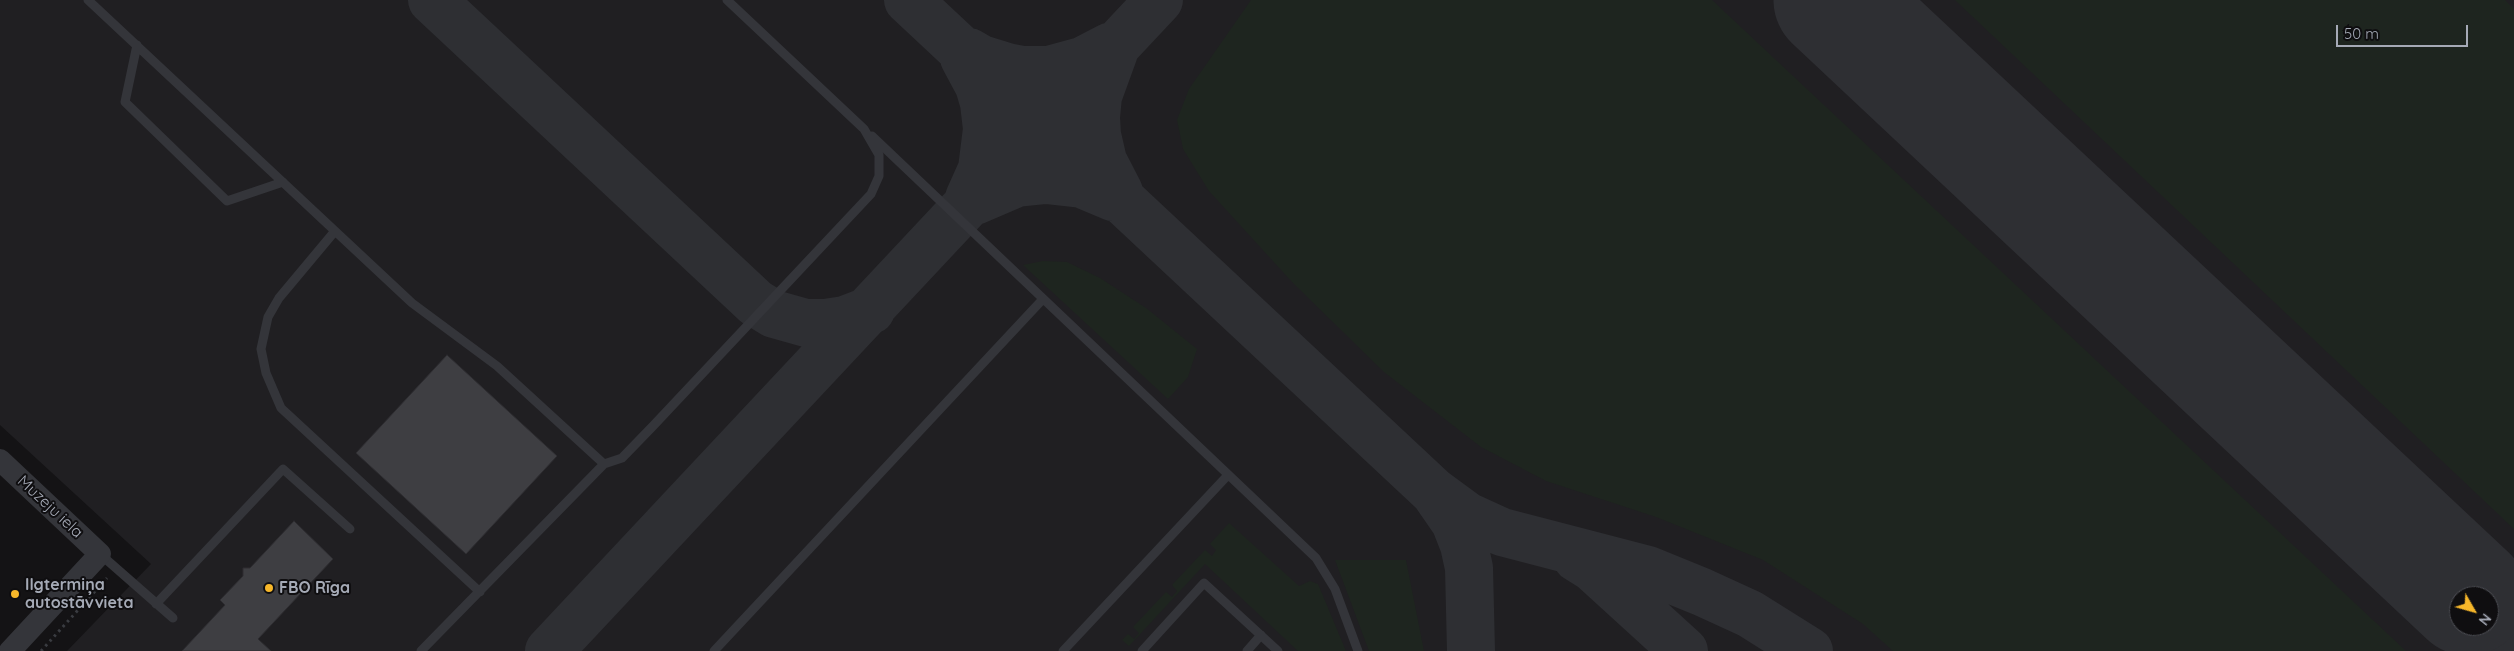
<!DOCTYPE html>
<html>
<head>
<meta charset="utf-8">
<style>
  body { margin:0 }
  #map { position:relative; width:2514px; height:651px; overflow:hidden; background:#141315; font-family:Quicksand,sans-serif }
  canvas { display:block }
  .north { position:absolute; left:2449px; top:586px; width:50px; height:50px; box-sizing:border-box; background:#0f0e10; border:1px solid #4b4c52; border-radius:50%; rotate:128deg; font-size:14px; font-weight:700; line-height:20px; text-align:center; color:#a5aab6 }
  .north::after { content:''; display:block; margin:auto; width:18px; height:22px; background:#f7b72a; clip-path:polygon(50% 0,100% 100%,50% 72%,0 100%) }
  .scale { position:absolute; left:2336px; top:25px; width:132px; height:22px; box-sizing:border-box; border:2px solid #a5aab6; border-top:0; padding-left:6px; font-size:15px; line-height:18px; white-space:nowrap; color:#a5aab6; -webkit-text-stroke:4px #0f0e10; paint-order:stroke }
</style>
</head>
<body>
<div id="map">
<canvas width="2514" height="651"></canvas>
<div class="north">N</div>
<div class="scale">50 m</div>
</div>
<script>
const c = document.querySelector('canvas').getContext('2d');
c.lineJoin = 'round';
function paint(path, color) {
  c.fillStyle = color;
  c.fill(path, 'evenodd');
}
function toPath(rows) {
  const path = new Path2D();
  for (const r of rows) {
    path.moveTo(r[0], r[1]);
    for (let i = 2; i < r.length; i += 2) path.lineTo(r[i], r[i + 1]);
  }
  return path;
}
function stroke(path, color, width, dash) {
  c.strokeStyle = color;
  c.lineWidth = width;
  c.lineCap = dash ? 'butt' : 'round';
  c.setLineDash(dash || []);
  c.stroke(path);
}
function drawText(font, color, halo, rows, align = 'center') {
  c.font = font + ' Quicksand,sans-serif';
  c.lineWidth = 4;
  c.setLineDash([]);
  c.textBaseline = 'middle';
  c.strokeStyle = halo;
  c.fillStyle = color;
  for (const [text, x, y, turn = 0] of rows) {
    c.save();
    c.translate(x, y);
    c.rotate((+turn || 0) * Math.PI / 180);
    c.textAlign = isNaN(turn) ? turn : align;
    if (halo) c.strokeText(text, 0, 0);
    c.fillText(text, 0, 0);
    c.restore();
  }
}
paint(toPath([
  [0,0,2514,0,2514,651,67,651,151,564,0,425],
  [2459,596,2489,596,2489,626,2459,626]
]), '#201f22');
paint(toPath([
  [1251,0,1712,0,2406,651,1893,651,1863,624,1763,560,1656,517,1546,481,1481,447,1384,372,1293,283,1209,191,1183,149,1177,120,1189,89],
  [1955,0,2505,0,2514,9,2514,529],
  [1043,261,1067,262,1100,278,1146,308,1197,349,1188,377,1168,399,1023,265],
  [1229,523,1299,586,1310,581,1318,584,1346,651,1298,651,1205,564,1129,646,1122,640,1128,634,1134,639,1139,633,1133,627,1166,592,1172,597,1177,591,1172,585,1205,550,1212,556,1216,550,1210,544],
  [1335,560,1406,560,1424,651,1369,651]
]), '#1e251f');
stroke(toPath([
  [432,0,756,303,774,314,806,323,825,323,845,320,871,310],
  [908,0,1433,491,1467,516,1502,532,1648,570,1702,592,1750,614,1809,651],
  [969,52,981,59,1007,67,1023,70,1049,70,1082,61,1109,47],
  [1114,52,1098,96,1096,117,1097,135,1103,161,1119,192],
  [964,58,979,86,984,103,987,129,982,169,969,198],
  [975,201,1017,183,1046,180,1082,184,1113,197],
  [1435,493,1455,522,1464,545,1469,568,1471,651],
  [1577,558,1593,568,1684,651],
  [2493,619,2514,642],
  [549,651,1159,0]
]), '#2e2f33', 48);
stroke(toPath([
  [1833,0,2468,596]
]), '#2e2f33', 119);
const building = toPath([
  [447,355,557,456,466,554,356,453,447,355],
  [294,521,333,559,258,639,271,651,182,651,225,605,220,600,243,576,243,568,250,568,294,521]
]);
paint(building, '#3e3e42');
stroke(building, '#2e2d31', 1);
stroke(toPath([
  [41,651,107,578]
]), '#3a3c41', 3, [2.5, 4]);
stroke(toPath([
  [88,0,412,303,497,366,604,464],
  [137,45,125,102,227,201,283,182],
  [872,136,1316,558,1335,589,1358,651],
  [335,231,279,298,268,317,261,349,266,373,281,408,480,592],
  [100,554,173,618],
  [156,604,283,469,350,529],
  [421,651,604,464,622,458,653,426,871,194,879,176,879,155,864,129,727,0],
  [714,651,1043,299],
  [1063,651,1228,475],
  [1142,651,1204,583,1278,651],
  [1247,651,1261,635]
]), '#34353a', 9);
stroke(toPath([
  [0,460,100,554,10,651]
]), '#34353a', 22);
for (const [x, y, r, color] of [
  [269,588,5,"#f7b72a"],
  [15,594,5,"#f7b72a"]
]) {
  const dot = new Path2D();
  dot.arc(x, y, r, 0, 2 * Math.PI);
  c.fillStyle = color;
  c.fill(dot);
  stroke(dot, '#0f0e10', 2);
}
drawText('16px', '#a5aab6', '#0f0e10', [
  ["Muzeju iela",50,507,43]
]);
drawText('bold 16px', '#a5aab6', '#0f0e10', [
  ["Ilgtermiņa",25,585],
  ["autostāvvieta",25,603],
  ["FBO Rīga",279,588]
], 'left');
</script>
</body>
</html>
